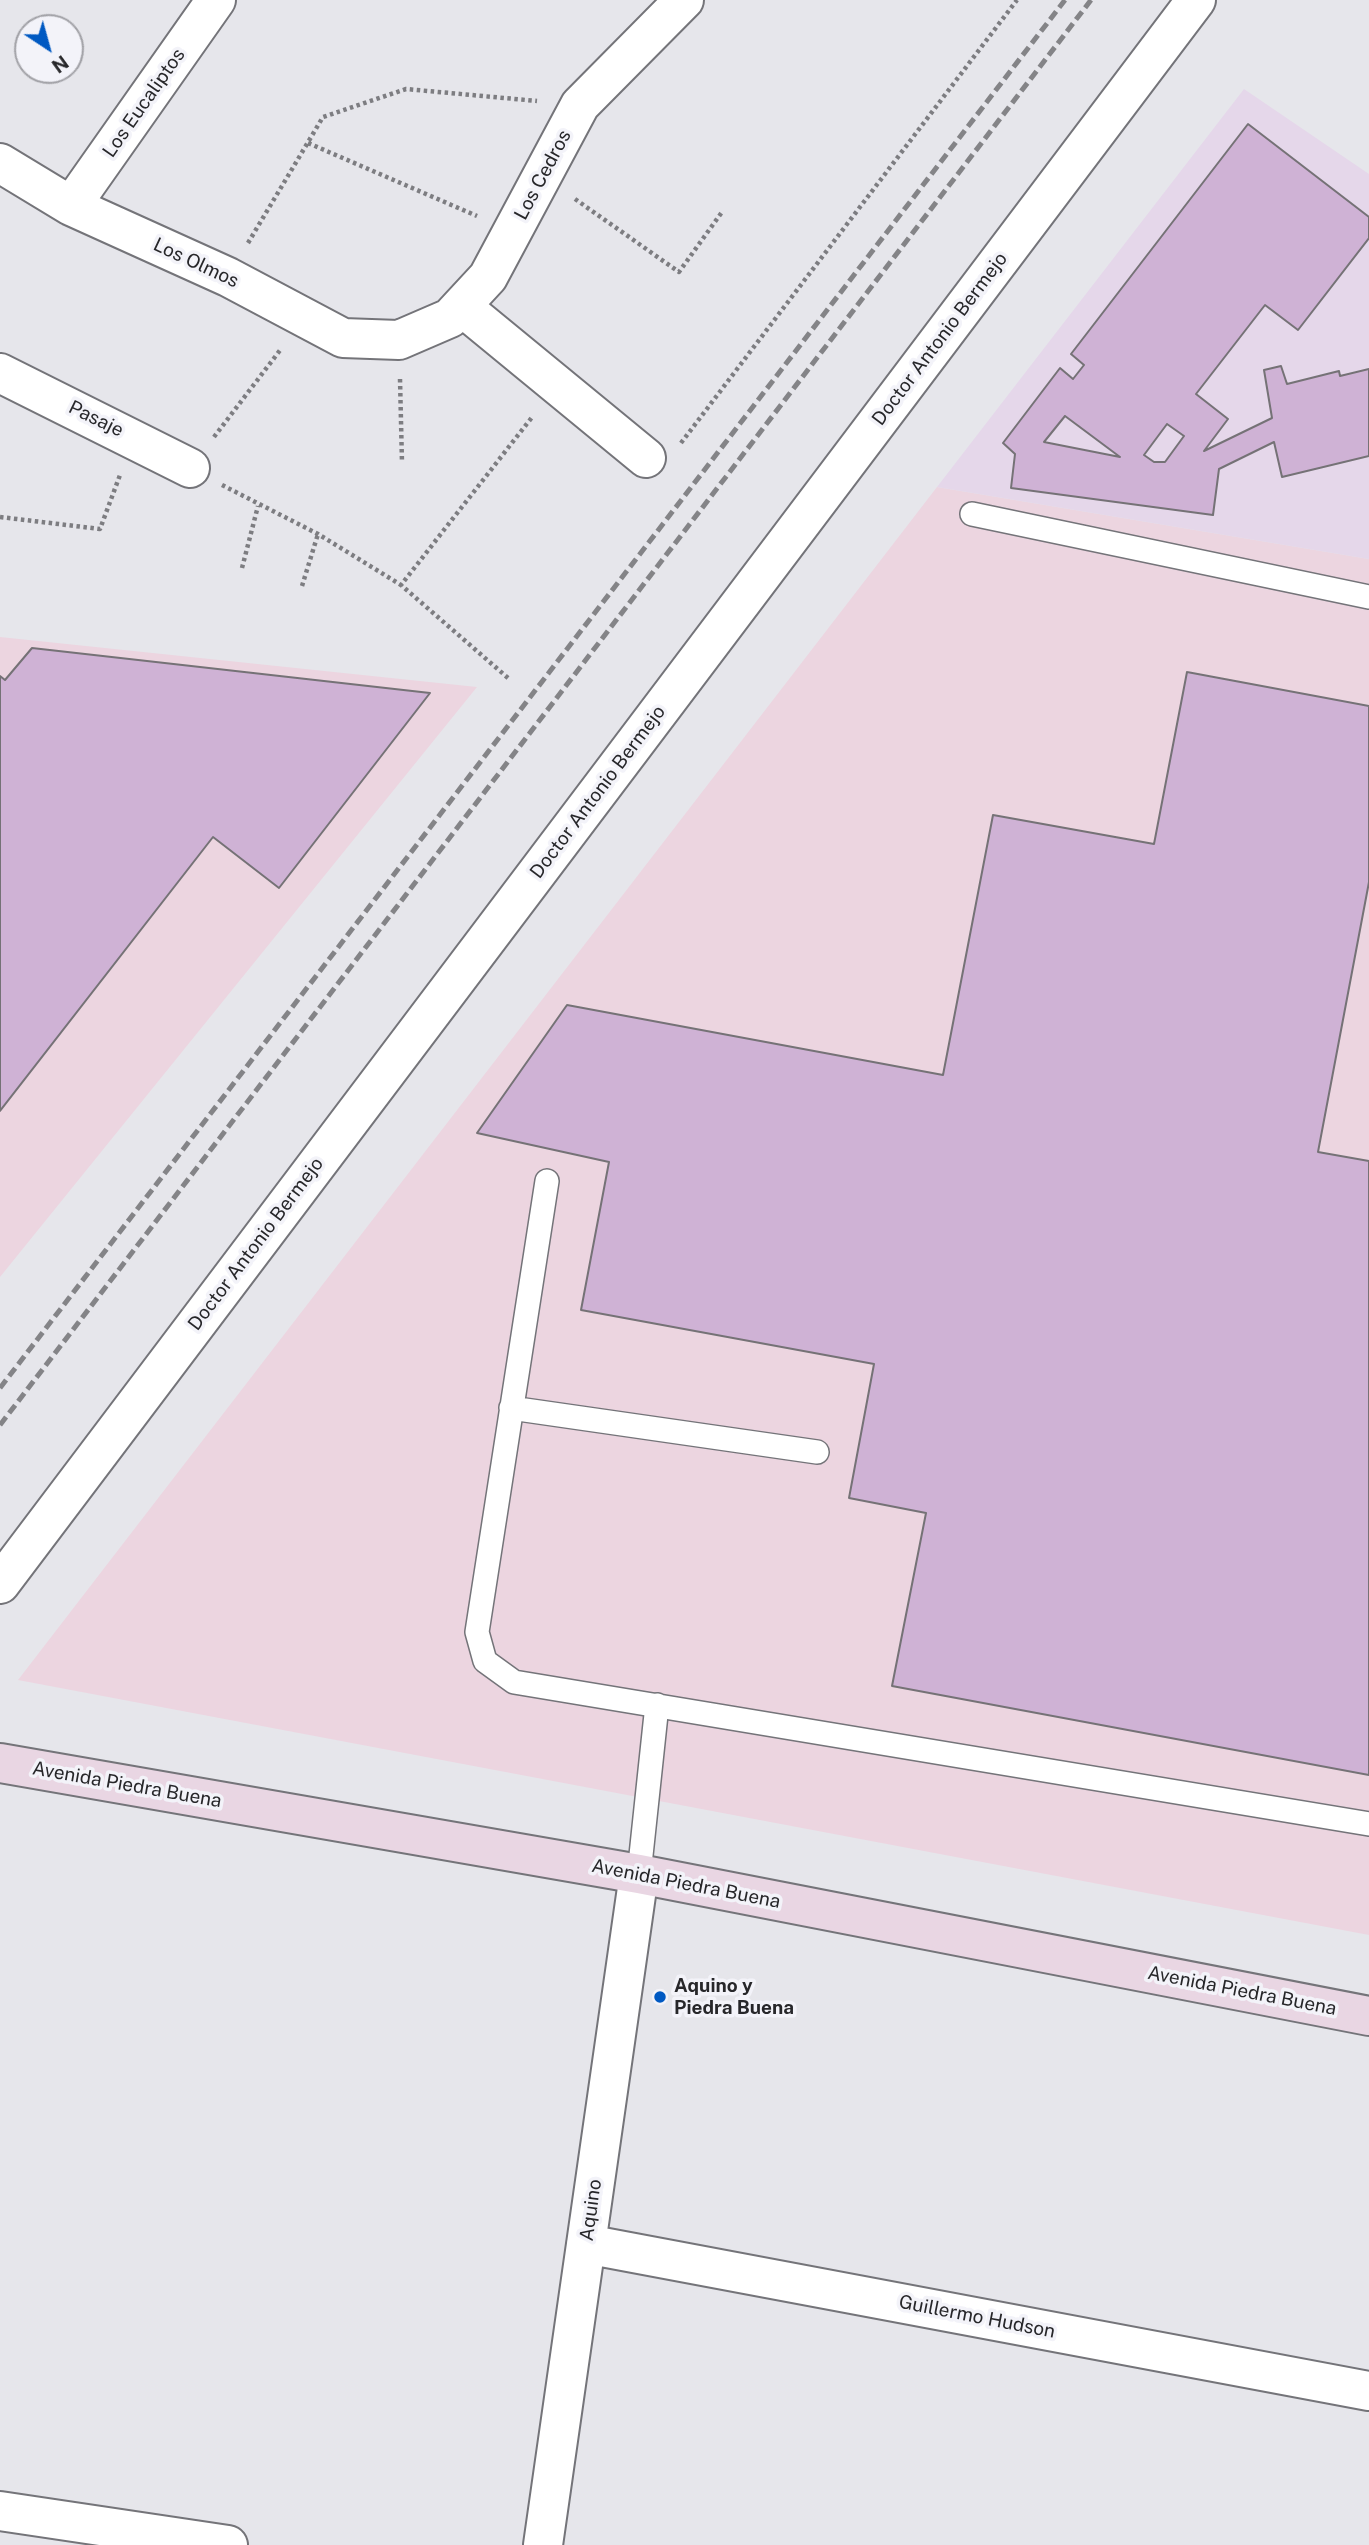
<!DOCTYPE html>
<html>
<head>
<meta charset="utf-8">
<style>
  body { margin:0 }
  #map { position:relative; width:1369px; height:2545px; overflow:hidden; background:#e6e6eb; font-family:"Public Sans",sans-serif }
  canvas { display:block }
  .north { position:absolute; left:14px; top:14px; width:70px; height:70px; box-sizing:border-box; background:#f3f3f9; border:2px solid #a1a1a6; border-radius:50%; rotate:144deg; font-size:19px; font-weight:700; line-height:28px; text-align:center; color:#27272a }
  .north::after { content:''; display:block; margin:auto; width:24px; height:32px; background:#0059c2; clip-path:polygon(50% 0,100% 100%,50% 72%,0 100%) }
</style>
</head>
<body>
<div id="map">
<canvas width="1369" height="2545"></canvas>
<div class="north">N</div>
</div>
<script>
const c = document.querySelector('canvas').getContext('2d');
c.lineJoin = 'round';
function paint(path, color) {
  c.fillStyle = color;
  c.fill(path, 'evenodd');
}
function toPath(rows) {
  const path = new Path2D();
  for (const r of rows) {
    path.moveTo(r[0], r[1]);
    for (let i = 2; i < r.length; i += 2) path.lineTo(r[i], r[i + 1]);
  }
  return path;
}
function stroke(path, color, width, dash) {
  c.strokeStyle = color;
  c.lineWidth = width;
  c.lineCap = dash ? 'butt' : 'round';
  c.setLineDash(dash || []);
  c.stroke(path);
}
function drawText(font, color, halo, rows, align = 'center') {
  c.font = font + ' "Public Sans",sans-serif';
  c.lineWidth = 7;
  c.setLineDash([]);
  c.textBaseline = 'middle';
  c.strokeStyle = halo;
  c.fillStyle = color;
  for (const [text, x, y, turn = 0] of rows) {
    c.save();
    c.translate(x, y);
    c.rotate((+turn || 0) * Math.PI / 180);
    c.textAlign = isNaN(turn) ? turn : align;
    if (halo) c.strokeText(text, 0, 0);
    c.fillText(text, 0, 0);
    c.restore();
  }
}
paint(toPath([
  [937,487,1369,559,1369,1935,18,1680],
  [0,637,477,687,0,1277]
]), '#ecd5e0');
paint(toPath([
  [1244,89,1369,174,1369,559,937,487]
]), '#e5d7ea');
const building = toPath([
  [1248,124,1369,217,1369,238,1298,330,1265,305,1196,394,1228,419,1204,451,1272,418,1264,370,1281,366,1287,384,1339,371,1340,376,1369,369,1369,456,1282,477,1274,442,1219,469,1213,515,1011,488,1015,454,1003,443,1060,368,1073,379,1084,365,1071,354,1248,124],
  [1065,416,1120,457,1044,442,1065,416],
  [1167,424,1184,436,1165,462,1154,462,1144,455,1167,424],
  [32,648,430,693,279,888,213,837,0,1111,0,676,5,680,32,648],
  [1187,672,1369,706,1369,882,1318,1152,1369,1161,1369,1775,892,1686,926,1513,849,1498,874,1364,581,1310,609,1162,477,1133,567,1005,943,1075,993,815,1154,844,1187,672]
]);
paint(building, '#cfb2d5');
stroke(building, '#757276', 2);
const lane = toPath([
  [972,514,1369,597],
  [547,1181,477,1632,485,1661,514,1682,1369,1824],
  [511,1408,817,1452],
  [639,1874,657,1705]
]);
const street = toPath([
  [0,163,71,206,228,277,343,338,399,340,450,318,488,277,580,105,684,0],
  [71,206,216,0],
  [461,306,646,458],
  [0,373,190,468],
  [0,1584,1196,0],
  [586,2244,1369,2391],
  [0,2511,228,2545],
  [543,2545,639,1874]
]);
const secondary = toPath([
  [0,1763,639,1874,1369,2016]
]);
stroke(lane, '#747479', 26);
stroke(street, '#747479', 42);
stroke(secondary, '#747479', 42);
stroke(toPath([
  [308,143,477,216],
  [575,199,679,272,722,212],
  [248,243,323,117,406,89,537,101],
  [400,379,402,463],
  [214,437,281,349],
  [681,443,1017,0],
  [222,485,318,534,401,585],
  [0,517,100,529,120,475],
  [242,568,258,506],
  [302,586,318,534],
  [508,678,401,585,533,416]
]), '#7d7d81', 4.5, [3.5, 3.5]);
stroke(lane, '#fff', 23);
stroke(street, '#fff', 38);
stroke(secondary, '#e9d6e3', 38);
stroke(toPath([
  [0,1388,1065,0],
  [0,1425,1091,0]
]), '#848487', 5, [10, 5]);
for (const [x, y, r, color] of [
  [660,1997,7,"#0059c2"]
]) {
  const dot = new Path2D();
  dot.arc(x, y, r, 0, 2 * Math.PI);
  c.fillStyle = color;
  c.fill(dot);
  stroke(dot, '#f3f3f9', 2.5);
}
drawText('19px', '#27272a', '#f3f3f9', [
  ["Los Eucaliptos",144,103,-55],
  ["Los Cedros",543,175,-62],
  ["Los Olmos",196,263,25],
  ["Doctor Antonio Bermejo",940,339,-53],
  ["Pasaje",96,419,26],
  ["Doctor Antonio Bermejo",598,792,-53],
  ["Doctor Antonio Bermejo",256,1244,-53],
  ["Avenida Piedra Buena",127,1785,10],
  ["Avenida Piedra Buena",686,1884,11],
  ["Avenida Piedra Buena",1242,1991,11],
  ["Aquino",591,2210,-82],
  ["Guillermo Hudson",977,2317,11]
]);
drawText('bold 19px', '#27272a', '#f3f3f9', [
  ["Aquino y",674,1986],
  ["Piedra Buena",674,2008]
], 'left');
</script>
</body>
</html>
